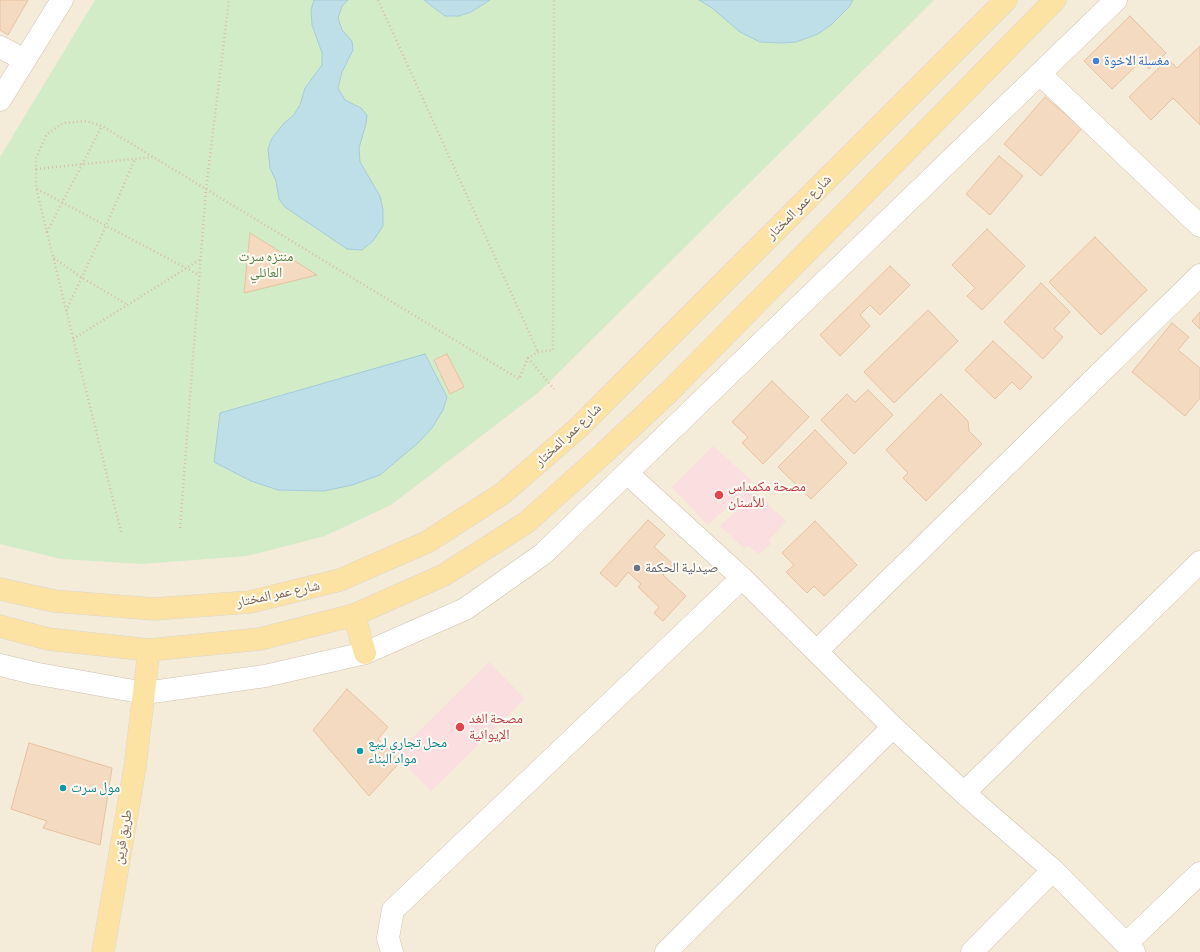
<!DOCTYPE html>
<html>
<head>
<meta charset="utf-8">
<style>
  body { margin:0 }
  canvas { display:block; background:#fdf8eb }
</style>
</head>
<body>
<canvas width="1200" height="952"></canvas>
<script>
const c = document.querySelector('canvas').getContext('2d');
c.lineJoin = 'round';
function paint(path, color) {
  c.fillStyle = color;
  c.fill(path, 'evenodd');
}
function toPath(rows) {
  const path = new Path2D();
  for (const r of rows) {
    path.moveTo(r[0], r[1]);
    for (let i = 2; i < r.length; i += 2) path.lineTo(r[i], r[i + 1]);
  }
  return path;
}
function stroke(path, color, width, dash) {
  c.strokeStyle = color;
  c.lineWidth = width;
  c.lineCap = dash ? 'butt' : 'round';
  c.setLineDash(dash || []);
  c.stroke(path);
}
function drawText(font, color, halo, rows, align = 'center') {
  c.font = font + ' "Alegreya Sans","Noto Naskh Arabic",sans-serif';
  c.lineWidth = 4;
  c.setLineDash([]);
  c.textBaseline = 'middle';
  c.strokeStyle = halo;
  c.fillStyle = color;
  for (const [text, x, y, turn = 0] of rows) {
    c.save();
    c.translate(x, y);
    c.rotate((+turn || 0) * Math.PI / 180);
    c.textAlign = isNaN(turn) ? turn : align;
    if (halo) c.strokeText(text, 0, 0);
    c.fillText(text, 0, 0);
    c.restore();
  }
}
paint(toPath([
  [0,0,1200,0,1200,952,0,952]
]), '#f5ebd9');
paint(toPath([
  [713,446,752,481,747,485,786,521,769,540,771,544,759,554,748,546,744,548,720,526,738,509,730,504,708,525,672,487],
  [489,662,525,699,431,791,395,755]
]), '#fbdedf');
paint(toPath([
  [95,0,934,0,539,392,391,505,325,536,247,556,142,564,61,559,0,544,0,157]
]), '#d3ecc8');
const water = toPath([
  [314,0,348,0,342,6,338,18,342,30,352,41,353,50,342,72,338,88,345,100,361,108,367,115,366,124,359,148,360,162,380,196,383,210,383,226,373,241,362,250,347,249,285,207,279,199,276,181,270,168,268,149,271,140,284,123,293,116,300,105,305,88,322,65,322,53,312,25,311,10,314,0],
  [424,0,490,0,471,12,459,16,445,16,424,0],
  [699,0,853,0,849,7,832,24,818,34,796,42,782,43,760,42,740,32,712,8,699,0],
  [425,354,447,397,443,410,432,428,418,443,380,475,352,485,324,491,278,490,251,481,214,462,220,413,425,354]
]);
paint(water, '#bedee8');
stroke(water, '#a4cdda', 1);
const building = toPath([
  [0,0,28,0,8,35,0,30,0,0],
  [1130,16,1166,53,1149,69,1141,61,1112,89,1084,61,1130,16],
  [1200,46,1200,125,1173,98,1151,120,1129,97,1168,59,1177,68,1200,46],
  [1045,97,1082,128,1041,176,1004,144,1045,97],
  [999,156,1023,176,990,215,966,194,999,156],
  [987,229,1025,266,982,310,967,296,975,288,952,265,987,229],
  [250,233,317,275,244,293,250,233],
  [1095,237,1147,290,1101,335,1049,282,1095,237],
  [890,266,910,285,880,315,870,305,860,315,870,326,840,356,820,335,890,266],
  [1041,283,1070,312,1054,329,1063,337,1043,359,1004,322,1041,283],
  [928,310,958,341,894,403,864,372,928,310],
  [1200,312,1200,329,1192,321,1200,312],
  [1172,323,1189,337,1178,350,1200,368,1200,398,1185,416,1132,372,1172,323],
  [993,341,1032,377,1020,390,1012,382,995,399,965,370,993,341],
  [447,354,464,387,450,394,434,360,447,354],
  [772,381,809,417,763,464,742,443,748,437,732,422,772,381],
  [868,390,893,415,854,454,821,420,847,394,855,402,868,390],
  [941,394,968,421,969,431,982,444,926,501,903,478,908,473,886,450,941,394],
  [815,430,847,463,811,499,778,467,815,430],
  [648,520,665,535,654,547,673,564,663,575,686,596,663,621,654,613,659,607,638,587,641,584,628,572,616,587,600,573,648,520],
  [815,521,857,565,824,596,814,586,807,593,786,572,794,565,782,553,815,521],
  [347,689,388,727,378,739,400,762,369,796,313,730,347,689],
  [29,743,112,768,100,845,43,828,47,821,11,809,29,743]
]);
paint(building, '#f3dac1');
stroke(building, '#e7c2a1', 1);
const minor = toPath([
  [0,47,25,60],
  [1040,74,1200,226],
  [0,100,62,0],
  [627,473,742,578,893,727,964,793,1053,870,1134,952],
  [817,651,1200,275],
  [0,665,33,673,145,693,265,676,365,653,465,609,543,554,1116,0],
  [964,793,1200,562],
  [1126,944,1200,873],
  [392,952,388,938,393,910,742,578],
  [666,952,893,727],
  [972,952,1053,870]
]);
const major = toPath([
  [0,589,54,601,154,609,250,602,340,580,427,542,502,494,578,428,1006,0],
  [354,615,365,653],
  [0,626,48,639,149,650,260,639,354,615,444,575,527,522,604,453,669,392,1055,0],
  [103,952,135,767,149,650]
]);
stroke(minor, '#d1c1af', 23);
stroke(major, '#dcd6d0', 23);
stroke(toPath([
  [378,0,538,352],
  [36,169,153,157],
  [37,189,199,275],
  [47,232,102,126],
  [54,258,81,277,128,305],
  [66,311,106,226,135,159],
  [73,339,201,259],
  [528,358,554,389],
  [180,528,206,189,229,0],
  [121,532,36,188,36,158,47,134,63,123,86,121,102,126,519,379,528,358,538,352,553,350,554,0]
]), '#d9bda4', 2.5, [1, 3]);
stroke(minor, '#fff', 22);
stroke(major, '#fce3a3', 22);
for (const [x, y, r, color] of [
  [1096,61,4,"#3f7fe0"],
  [719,495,5,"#e0444e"],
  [637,568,4,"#6b7280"],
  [460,727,5,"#e0444e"],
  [360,751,4,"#0f9aa8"],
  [63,788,4,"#0f9aa8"]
]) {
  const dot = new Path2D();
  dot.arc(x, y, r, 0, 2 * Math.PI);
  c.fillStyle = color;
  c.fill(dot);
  stroke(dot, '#fffbf2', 1.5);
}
drawText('14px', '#366cbe', '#fffbf2', [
  ["مغسلة الاخوة",1104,61]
], 'left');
drawText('14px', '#7a604c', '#fffbf2', [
  ["شارع عمر المختار",799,207,-45],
  ["شارع عمر المختار",568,435,-43],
  ["شارع عمر المختار",278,594,-12],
  ["طريق قرين",123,837,-80]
]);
drawText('14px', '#508043', '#fffbf2', [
  ["منتزه سرت",266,257],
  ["العائلي",266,273]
]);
drawText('14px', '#be3a42', '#fffbf2', [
  ["مصحة مكمداس",728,487],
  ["للأسنان",728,503],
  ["مصحة الغد",469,719],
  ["الإيوائية",469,735]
], 'left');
drawText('14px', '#5b616d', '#fffbf2', [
  ["صيدلية الحكمة",645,568]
], 'left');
drawText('14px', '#0d838f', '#fffbf2', [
  ["محل تجاري لبيع",368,743],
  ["مواد البناء",368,759],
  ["مول سرت",71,788]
], 'left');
</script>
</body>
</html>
